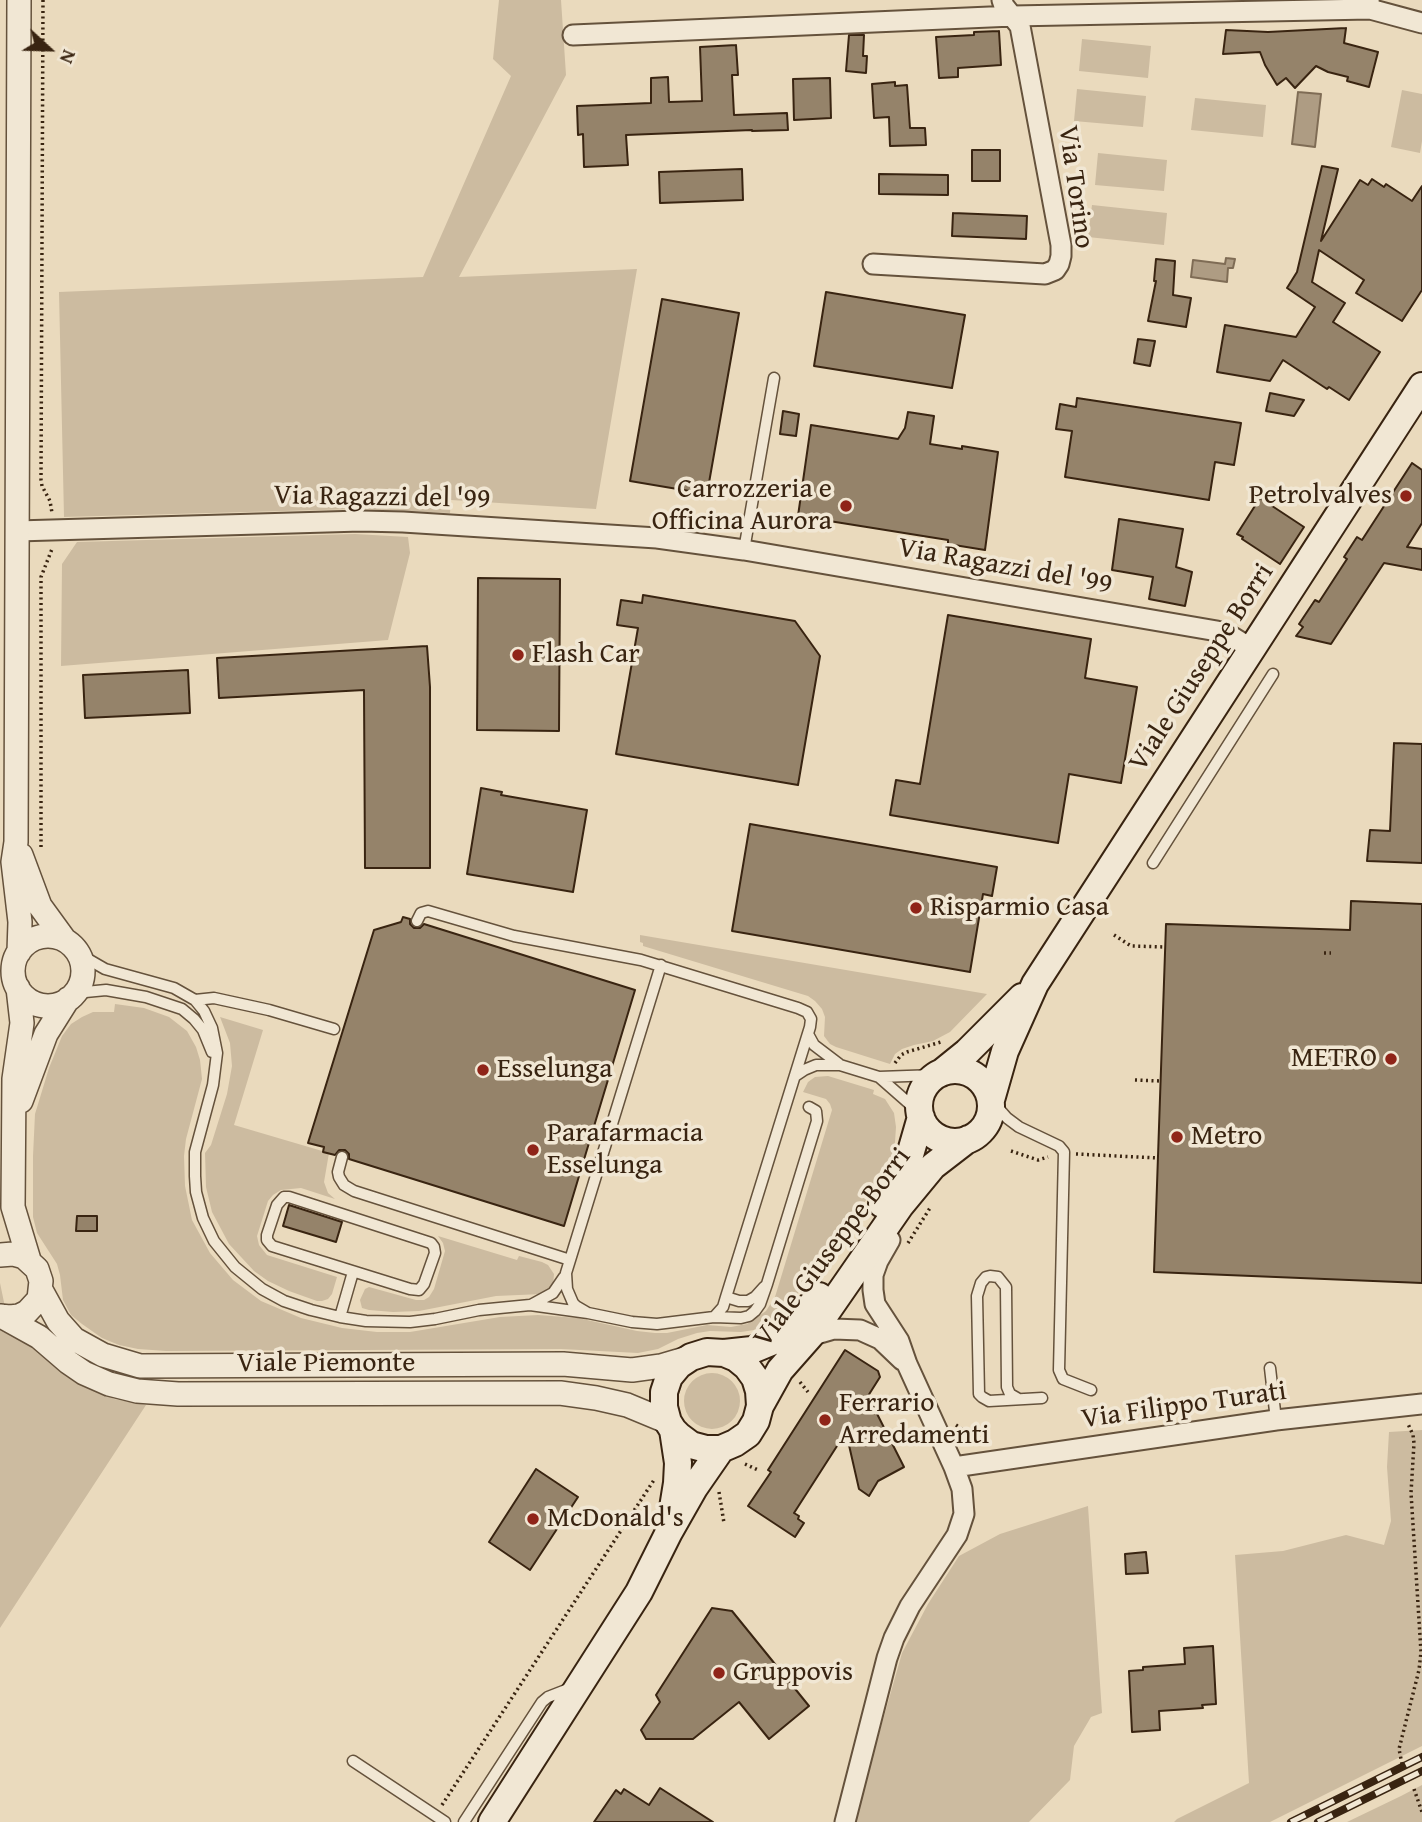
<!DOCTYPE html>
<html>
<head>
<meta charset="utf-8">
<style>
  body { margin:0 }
  #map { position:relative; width:1422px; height:1822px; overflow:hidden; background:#eadabd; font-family:"Gentium Book Plus",serif }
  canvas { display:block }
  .north { position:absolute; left:14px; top:14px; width:70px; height:70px; -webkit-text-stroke:5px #f1e7d4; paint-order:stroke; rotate:112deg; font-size:19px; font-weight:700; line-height:28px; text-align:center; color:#392411 }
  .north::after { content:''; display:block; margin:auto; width:24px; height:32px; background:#392411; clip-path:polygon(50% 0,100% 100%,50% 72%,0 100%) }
</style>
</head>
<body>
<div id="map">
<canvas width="1422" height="1822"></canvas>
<div class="north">N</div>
</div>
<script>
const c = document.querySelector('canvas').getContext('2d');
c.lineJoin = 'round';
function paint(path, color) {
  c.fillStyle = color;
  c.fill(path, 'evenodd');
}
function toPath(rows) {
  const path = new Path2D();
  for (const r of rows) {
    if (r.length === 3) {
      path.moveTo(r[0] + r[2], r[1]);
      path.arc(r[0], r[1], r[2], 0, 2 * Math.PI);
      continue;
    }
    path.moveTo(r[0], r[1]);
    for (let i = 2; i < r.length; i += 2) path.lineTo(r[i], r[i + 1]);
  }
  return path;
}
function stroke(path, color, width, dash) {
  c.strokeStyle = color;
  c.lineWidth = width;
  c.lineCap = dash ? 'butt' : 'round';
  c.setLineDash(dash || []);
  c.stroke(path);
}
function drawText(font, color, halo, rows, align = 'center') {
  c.font = font + ' "Gentium Book Plus",serif';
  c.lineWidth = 7;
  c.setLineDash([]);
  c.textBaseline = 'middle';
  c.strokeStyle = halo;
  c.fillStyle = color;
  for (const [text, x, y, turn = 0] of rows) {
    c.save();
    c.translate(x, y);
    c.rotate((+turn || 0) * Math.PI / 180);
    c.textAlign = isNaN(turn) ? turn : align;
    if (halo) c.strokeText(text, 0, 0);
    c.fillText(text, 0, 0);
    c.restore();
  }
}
paint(toPath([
  [499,0,561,0,566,75,459,277,637,269,596,509,451,500,450,513,356,509,64,517,59,292,423,277,511,76,493,59],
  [1082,39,1151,46,1148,78,1079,71],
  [1077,89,1146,96,1143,127,1074,121],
  [1402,90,1422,94,1422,141,1420,153,1391,147],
  [1195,98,1266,105,1263,137,1191,130],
  [1098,153,1167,160,1164,191,1095,185],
  [1092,205,1167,213,1164,245,1088,237],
  [355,534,408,537,410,553,388,640,61,666,62,564,77,542],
  [640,935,987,994,950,1032,933,1041,914,1045,902,1049,895,1054,890,1064,836,1047,830,1044,824,1036,825,1017,822,1009,815,1001,808,996,643,946,643,943,640,942],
  [115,1004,144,1008,169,1017,187,1031,196,1047,200,1060,202,1079,186,1139,184,1156,185,1186,192,1220,210,1253,233,1280,261,1301,301,1318,342,1328,377,1332,410,1332,500,1317,538,1315,578,1318,637,1331,655,1333,667,1333,707,1325,731,1327,747,1324,766,1311,775,1297,832,1110,830,1104,826,1099,803,1092,808,1082,815,1077,828,1076,874,1090,873,1094,885,1099,894,1113,896,1127,895,1142,892,1155,884,1173,828,1257,780,1315,766,1325,754,1330,741,1332,710,1331,697,1333,678,1339,658,1349,638,1353,561,1349,166,1351,138,1349,119,1345,102,1338,82,1324,71,1315,63,1300,60,1275,57,1264,37,1233,33,1217,33,1156,35,1114,49,1068,62,1036,71,1024,82,1017,93,1012,114,1012],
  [220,1017,263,1030,234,1125,329,1153,324,1182,328,1193,335,1199,301,1188,281,1190,273,1195,268,1201,257,1236,259,1245,267,1255,337,1277,332,1294,328,1299,322,1301,317,1301,289,1291,268,1281,254,1271,229,1244,212,1212,206,1187,205,1153,211,1145,227,1094,232,1066,230,1043],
  [438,1236,517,1260,519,1256,542,1262,548,1265,554,1274,553,1286,549,1290,542,1294,496,1296,419,1311,393,1312,369,1310,362,1308,360,1300,365,1289,369,1287,416,1300,424,1300,429,1297,434,1289,445,1251,443,1243],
  [0,1283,5,1307,34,1348,58,1370,114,1399,146,1405,0,1628],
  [712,1401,28],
  [1422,1430,1422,1746,1270,1822,1174,1822,1177,1819,1249,1783,1235,1555,1283,1551,1346,1535,1384,1545,1391,1521,1387,1467,1389,1432],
  [1088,1506,1102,1713,1091,1717,1074,1746,1070,1780,1029,1822,854,1822,902,1653,928,1604,959,1556,1000,1534],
  [1422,1785,1422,1822,1347,1822,1401,1796]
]), '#ccbba0');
const water = toPath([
  [1298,92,1321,94,1315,147,1292,144,1298,92],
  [1226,258,1235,259,1233,268,1228,268,1227,282,1191,277,1193,260,1225,264,1226,258]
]);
paint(water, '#ae9c83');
stroke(water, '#7f6c55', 2);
const building = toPath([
  [1346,28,1344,43,1378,52,1369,87,1347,81,1348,77,1328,72,1316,66,1295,88,1286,78,1277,85,1265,65,1260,52,1223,54,1226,30,1268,32,1346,28],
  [999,31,1001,65,958,68,958,77,939,78,936,37,974,35,974,32,999,31],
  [849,35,864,35,863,56,867,56,866,73,846,71,849,35],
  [736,45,738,75,732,75,734,115,787,113,788,130,752,131,752,130,626,135,628,165,584,167,583,134,578,135,577,106,651,103,651,78,668,77,669,102,702,101,700,47,736,45],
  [830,78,831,118,794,120,793,79,830,78],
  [895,82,895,86,907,85,910,128,925,128,926,145,890,146,889,117,874,118,872,84,895,82],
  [972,150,1000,150,1000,181,972,181,972,150],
  [1322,166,1338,169,1321,241,1360,180,1368,185,1372,179,1384,187,1386,184,1412,201,1422,186,1422,290,1402,321,1356,293,1364,280,1319,250,1312,282,1345,303,1333,322,1380,352,1349,400,1329,387,1327,389,1283,360,1270,381,1217,372,1225,325,1296,337,1315,307,1287,288,1297,272,1322,166],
  [742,169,743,200,660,203,659,172,742,169],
  [879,174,948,175,948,195,879,194,879,174],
  [953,213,1027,216,1026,239,952,236,953,213],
  [1156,259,1175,261,1173,295,1191,298,1186,327,1148,321,1156,281,1154,281,1156,259],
  [826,292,965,315,952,388,814,366,826,292],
  [662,299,739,313,707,494,630,481,662,299],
  [1138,339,1155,341,1150,366,1134,363,1138,339],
  [1270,393,1304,400,1294,416,1266,411,1270,393],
  [1077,398,1241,423,1234,465,1215,462,1209,500,1065,477,1072,431,1056,429,1060,404,1076,407,1077,398],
  [783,411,799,414,796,436,780,434,783,411],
  [908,412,934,416,930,444,962,449,962,446,998,452,985,550,948,544,948,540,798,516,811,425,898,439,905,428,908,412],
  [1412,463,1422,470,1422,523,1407,547,1422,549,1422,570,1384,563,1331,644,1296,636,1303,627,1299,624,1315,600,1319,602,1347,559,1344,557,1357,537,1362,540,1412,463],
  [1260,498,1304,527,1280,564,1242,539,1243,537,1237,534,1260,498],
  [1119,519,1183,529,1176,567,1192,572,1185,606,1149,599,1153,577,1112,570,1119,519],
  [478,578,560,579,559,731,477,730,478,578],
  [643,595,795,621,820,656,798,785,616,754,638,628,617,625,621,600,642,603,643,595],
  [948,615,1091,639,1085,678,1137,687,1121,783,1069,774,1058,843,890,815,896,780,920,784,948,615],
  [427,646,430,687,430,868,365,868,364,690,219,698,217,658,427,646],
  [188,670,190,713,85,718,83,675,188,670],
  [1394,743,1422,744,1422,863,1367,861,1370,830,1390,831,1394,743],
  [481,788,502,792,501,795,587,810,573,892,467,874,481,788],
  [750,824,997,867,992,896,983,894,970,972,732,931,750,824],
  [1351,901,1422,904,1422,1283,1154,1272,1166,924,1350,930,1351,901],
  [403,917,410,919,410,924,414,928,420,928,424,924,635,990,564,1226,349,1159,349,1154,345,1150,339,1150,335,1155,323,1152,324,1147,308,1143,374,930,401,922,403,917],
  [289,1205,342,1222,336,1242,283,1226,289,1205],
  [77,1216,97,1216,97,1231,76,1231,77,1216],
  [845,1350,878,1371,880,1377,868,1396,904,1467,878,1481,869,1496,859,1489,846,1432,794,1513,799,1516,798,1519,804,1523,795,1537,748,1506,771,1472,768,1470,845,1350],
  [536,1469,578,1497,530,1570,489,1542,536,1469],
  [1146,1552,1148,1573,1126,1574,1125,1554,1146,1552],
  [712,1608,732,1611,809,1706,769,1739,739,1702,693,1739,646,1739,641,1730,660,1702,656,1695,712,1608],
  [1213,1646,1216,1704,1202,1705,1203,1708,1159,1711,1160,1730,1132,1732,1129,1671,1143,1670,1143,1667,1185,1664,1184,1648,1213,1646],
  [660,1788,713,1822,594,1822,616,1790,621,1794,624,1789,649,1805,660,1788]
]);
paint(building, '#95836a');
stroke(building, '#392411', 2);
const service = toPath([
  [744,550,774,378],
  [1153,863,1273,674],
  [417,921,421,913,428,911,514,936,641,960,798,1008,807,1012,811,1019,810,1027,726,1297,723,1307,714,1317],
  [79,954,105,969,174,988,195,1000,204,1011,212,1028,217,1053,213,1085,195,1152,195,1176,196,1192,203,1218,214,1241,235,1267,262,1289,284,1301,311,1310,340,1317,366,1321,410,1322,435,1319,479,1310,530,1305,588,1313],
  [661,965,566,1273,567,1289,573,1303,576,1306,588,1313,632,1322,657,1324,714,1317,741,1318,749,1316,755,1311,760,1304,767,1284,817,1121,816,1111,809,1107],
  [75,993,106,990,146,997,182,1009,194,1019,203,1030,212,1052],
  [195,1000,214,998,269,1010,334,1029],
  [808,1034,814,1045,839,1064],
  [795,1076,804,1070,816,1065,840,1065,879,1077,920,1113],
  [879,1077,936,1075],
  [992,1101,1007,1118,1019,1127,1059,1146,1064,1152,1059,1370,1063,1379,1091,1390],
  [342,1157,338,1172,339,1177,344,1185,354,1191,570,1260],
  [284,1197,289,1197,431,1243,434,1247,435,1253,424,1284,419,1290,410,1289,272,1246,267,1240,267,1235,277,1205,284,1197],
  [726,1297,739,1301,748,1301,755,1297,764,1287],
  [531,1305,553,1293,564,1277],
  [340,1317,353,1272],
  [1270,1368,1276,1420],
  [1017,1398,1010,1394,1007,1387,1006,1287,998,1277,990,1276,986,1277,981,1283,977,1296,979,1394,982,1397,989,1401,1042,1398],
  [353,1761,445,1822],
  [464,1822,542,1702,548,1697,571,1688]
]);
const minor = toPath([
  [1369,0,1370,9,1422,23],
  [573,35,1013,16,1370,9],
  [873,264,1045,274,1055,270,1059,264,1061,256,1061,245,1020,26,1004,6,1002,0],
  [17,531,361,521,403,522,657,538,744,550,1217,631,1231,636,1252,649],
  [810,1336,834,1329,860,1330,880,1339,902,1360],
  [954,1467,1276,1420,1422,1404],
  [845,1822,887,1658,894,1638,910,1606,957,1535,964,1514,962,1489,954,1467,907,1364,899,1341,875,1304,873,1290,873,1275,878,1261,890,1240]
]);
const tertiary = toPath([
  [21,855,40,906,64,939],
  [48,971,35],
  [19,952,20,922,13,862,16,842,19,0],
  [18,988,22,1023,14,1079,13,1207,29,1260],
  [21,1101,46,1034,68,999],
  [0,1255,13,1254,24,1257,37,1269,41,1281,39,1299,27,1312,19,1316,10,1317,0,1316],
  [41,1290,58,1321,74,1339,103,1355,140,1366,563,1364,632,1370,661,1366,688,1358],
  [1,1316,39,1337,68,1362,84,1373,109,1384,137,1391,178,1394,560,1393,596,1398,627,1405,668,1422]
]);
const secondary = toPath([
  [955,1106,36],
  [941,1073,967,1052,1022,997],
  [991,1100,1005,1051,1035,984,1422,386],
  [882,1204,908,1162,921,1117],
  [724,1353,752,1350,776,1340,790,1330,819,1296],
  [760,1406,780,1370,810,1336,900,1206,933,1166,968,1139],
  [672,1514,677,1483,678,1463,673,1430,668,1422,664,1407,664,1392,669,1377,679,1365,691,1357,707,1352,724,1353,736,1358,747,1367,755,1378,759,1391,760,1406,756,1421,748,1434,735,1443,721,1449,706,1449,691,1445,679,1436,673,1430],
  [492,1822,639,1592,669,1532,694,1488,721,1449]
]);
stroke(service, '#65523c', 13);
stroke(minor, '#65523c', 23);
stroke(tertiary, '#65523c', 26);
stroke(secondary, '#392411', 30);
stroke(toPath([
  [43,0,41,480,42,486,50,501,52,513],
  [1091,582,1104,584],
  [41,847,41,577,52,549],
  [1114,935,1131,946,1166,947],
  [1324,953,1331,953],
  [895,1063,901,1055,907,1052,941,1042],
  [1135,1080,1161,1081],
  [1011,1151,1038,1160,1048,1157],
  [1076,1154,1158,1158],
  [908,1243,930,1208],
  [820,1275,829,1264,863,1212],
  [800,1382,808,1392],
  [956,1425,969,1434,989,1442],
  [745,1464,758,1470],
  [719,1492,724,1523],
  [1402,1764,1399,1749,1419,1670,1421,1652,1411,1493,1414,1443,1413,1435,1408,1424],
  [1414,1789,1422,1812],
  [442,1805,654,1480]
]), '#392411', 3.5, [2, 3.5]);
stroke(service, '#f1e7d4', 10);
stroke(minor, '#f1e7d4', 19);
stroke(tertiary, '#f1e7d4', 23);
stroke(secondary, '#f1e7d4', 26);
const rail = toPath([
  [1291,1822,1422,1757],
  [1318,1822,1422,1771]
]);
stroke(rail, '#392411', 8);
stroke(rail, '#f1e7d4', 5, [16]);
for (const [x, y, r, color] of [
  [1406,496,7,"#8f2418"],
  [846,506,7,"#8f2418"],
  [518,655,7,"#8f2418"],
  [916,908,7,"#8f2418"],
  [1391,1059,7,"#8f2418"],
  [483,1070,7,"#8f2418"],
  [1177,1137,7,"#8f2418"],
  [533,1150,7,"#8f2418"],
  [825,1420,7,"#8f2418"],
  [533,1519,7,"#8f2418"],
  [719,1673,7,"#8f2418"]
]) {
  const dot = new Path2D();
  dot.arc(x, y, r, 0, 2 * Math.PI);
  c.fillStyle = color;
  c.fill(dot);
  stroke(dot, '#f1e7d4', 2.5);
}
drawText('28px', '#392411', '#f1e7d4', [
  ["Via Torino",1075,187,82],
  ["Via Ragazzi del '99",382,498,1],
  ["Via Ragazzi del '99",1005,567,10],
  ["Viale Giuseppe Borri",1202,668,-57],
  ["Viale Giuseppe Borri",833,1248,-53],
  ["Viale Piemonte",326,1364],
  ["Via Filippo Turati",1184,1406,-8]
]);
drawText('28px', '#392411', '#f1e7d4', [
  ["Carrozzeria e",832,490,"right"],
  ["Officina Aurora",832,522,"right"],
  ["Petrolvalves",1392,496,"right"],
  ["Flash Car",532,655],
  ["Risparmio Casa",930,908],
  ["METRO",1377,1059,"right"],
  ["Esselunga",497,1070],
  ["Parafarmacia",547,1134],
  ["Esselunga",547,1166],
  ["Metro",1191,1137],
  ["Ferrario",839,1404],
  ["Arredamenti",839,1436],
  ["McDonald's",547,1519],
  ["Gruppovis",733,1673]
], 'left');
</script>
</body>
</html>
